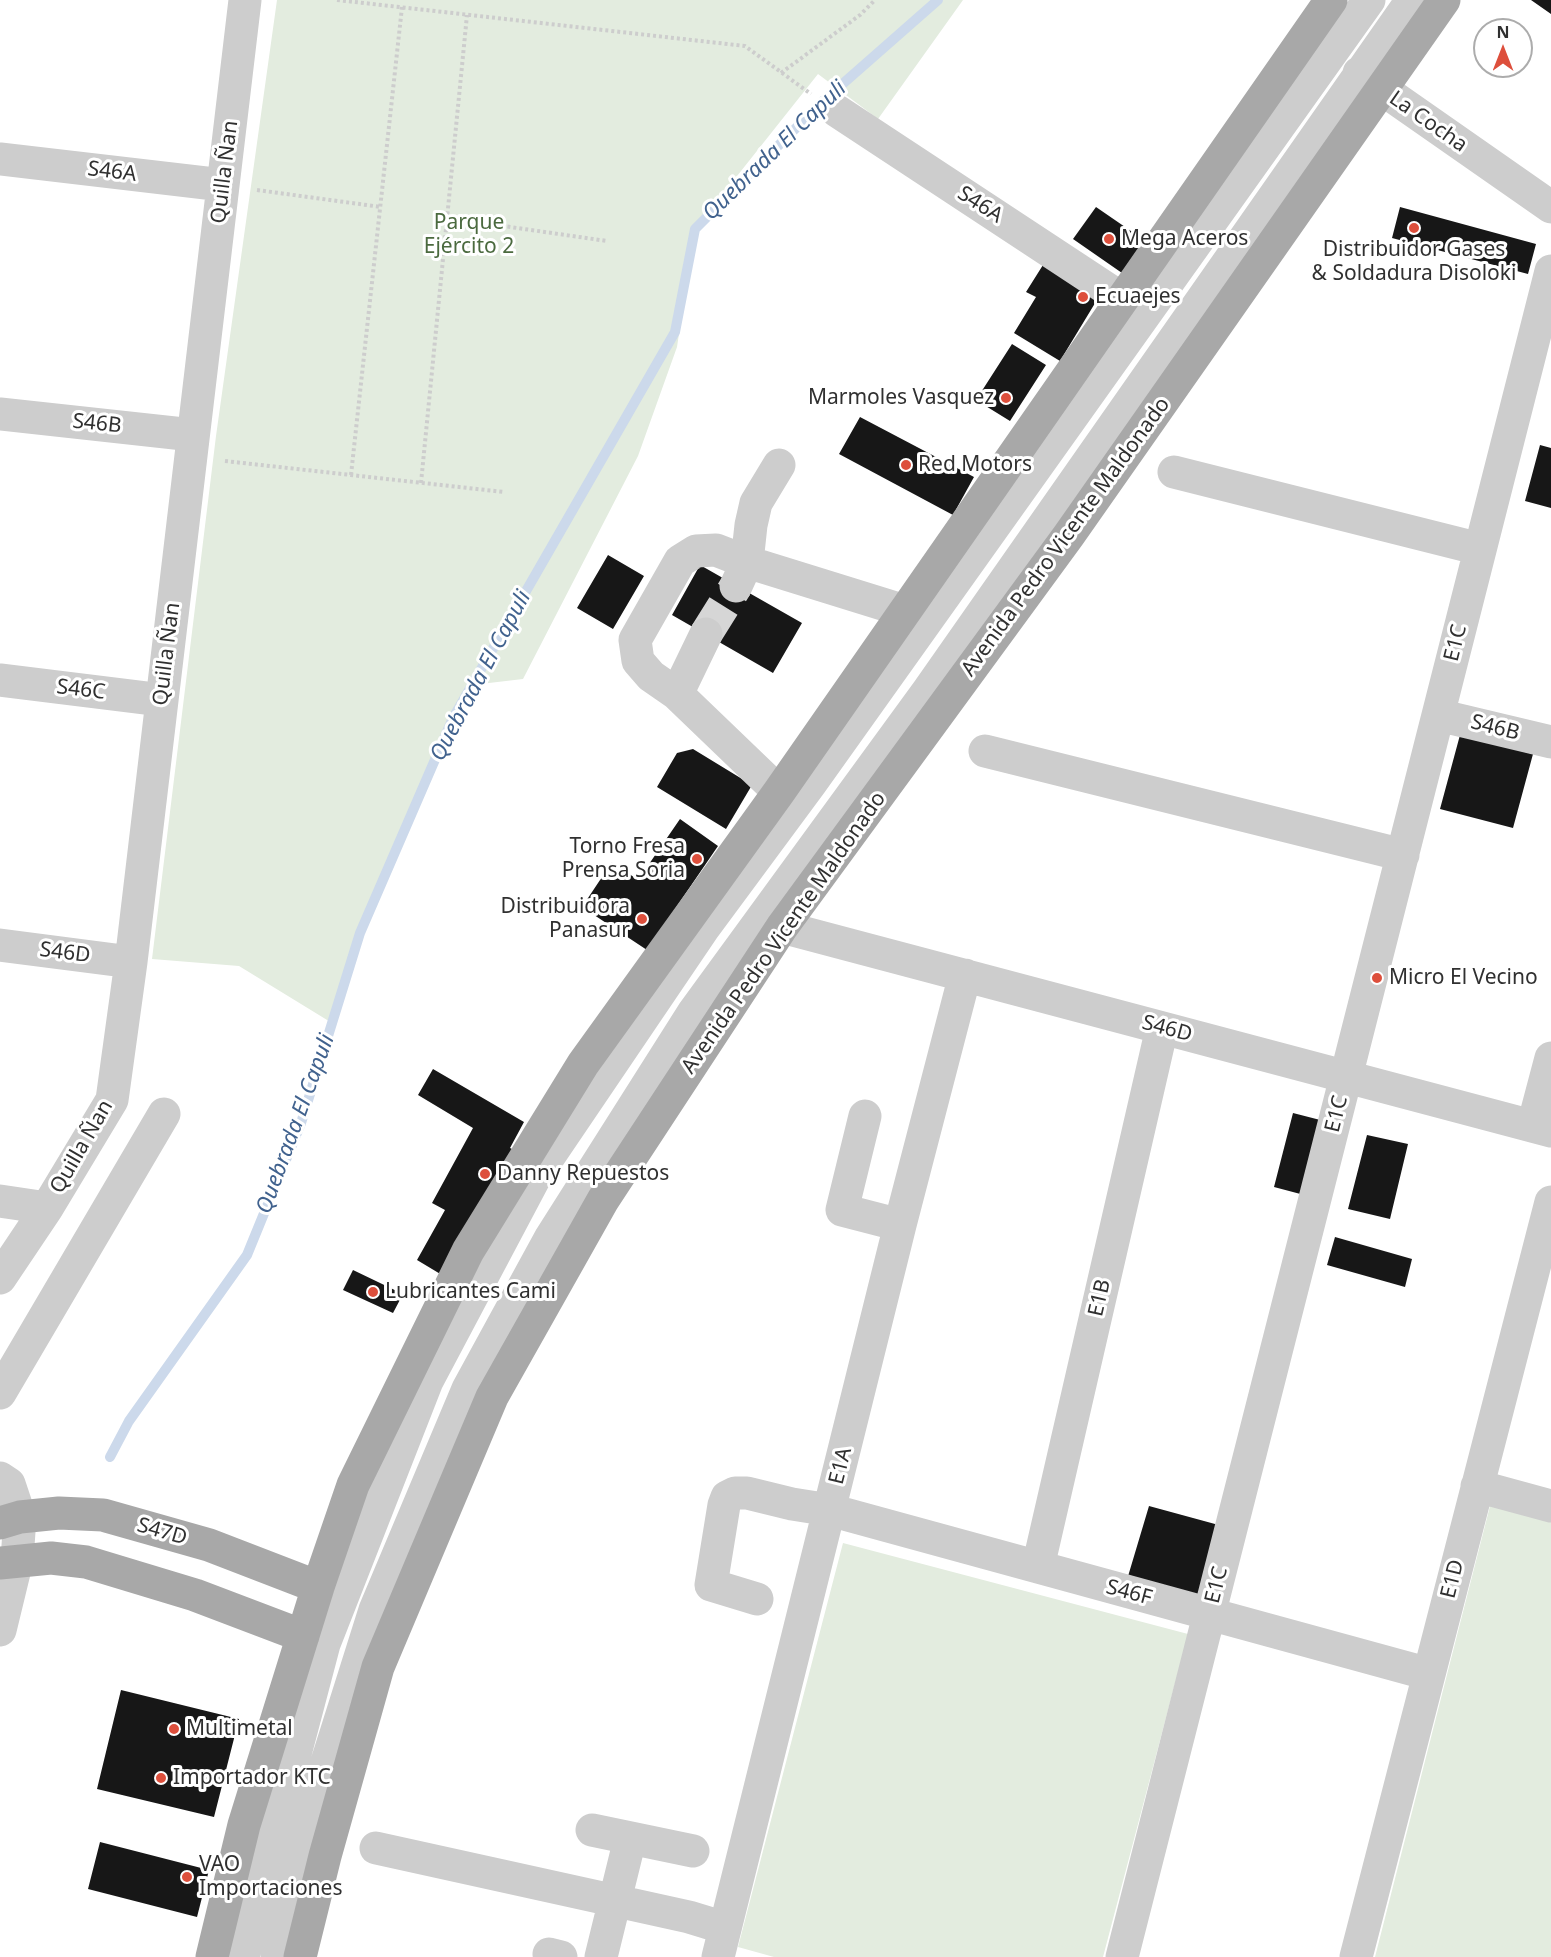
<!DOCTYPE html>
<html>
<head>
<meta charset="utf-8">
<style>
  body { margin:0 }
  #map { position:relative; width:1551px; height:1957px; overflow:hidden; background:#fff; font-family:"Noto Sans",sans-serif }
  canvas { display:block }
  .north { position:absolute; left:1473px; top:18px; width:60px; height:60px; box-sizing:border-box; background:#fff; border:2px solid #acacac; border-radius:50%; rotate:0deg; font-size:16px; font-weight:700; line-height:24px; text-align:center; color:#303030 }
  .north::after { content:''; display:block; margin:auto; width:21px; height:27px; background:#dd4f3c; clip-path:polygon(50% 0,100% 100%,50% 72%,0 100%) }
</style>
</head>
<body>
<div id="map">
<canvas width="1551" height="1957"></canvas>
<div class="north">N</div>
</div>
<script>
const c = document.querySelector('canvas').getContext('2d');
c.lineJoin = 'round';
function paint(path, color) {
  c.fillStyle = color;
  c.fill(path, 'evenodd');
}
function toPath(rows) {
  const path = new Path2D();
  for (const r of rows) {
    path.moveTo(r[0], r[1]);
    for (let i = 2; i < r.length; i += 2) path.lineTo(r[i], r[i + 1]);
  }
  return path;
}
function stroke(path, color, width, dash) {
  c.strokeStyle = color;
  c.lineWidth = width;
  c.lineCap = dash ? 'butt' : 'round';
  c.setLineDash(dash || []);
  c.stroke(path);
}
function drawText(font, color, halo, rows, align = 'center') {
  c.font = font + ' "Noto Sans",sans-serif';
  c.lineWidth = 6;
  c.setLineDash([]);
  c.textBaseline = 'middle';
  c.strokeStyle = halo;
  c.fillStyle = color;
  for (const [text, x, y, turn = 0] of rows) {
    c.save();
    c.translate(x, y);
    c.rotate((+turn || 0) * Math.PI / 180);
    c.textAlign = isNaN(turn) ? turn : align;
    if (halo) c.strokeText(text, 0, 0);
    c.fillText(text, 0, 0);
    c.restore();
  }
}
paint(toPath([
  [277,0,963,0,878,119,818,74,695,229,677,347,638,456,523,679,472,685,360,933,332,1023,239,966,152,959,216,436],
  [1490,1506,1551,1521,1551,1957,1375,1957],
  [843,1543,1188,1634,1103,1957,774,1957,738,1947]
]), '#e3ecdf');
stroke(toPath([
  [110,1457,129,1421,247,1255,301,1123,360,933,453,718,675,332,695,229,822,102,938,0]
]), '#ccd9eb', 10);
paint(toPath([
  [1531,0,1551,0,1551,14],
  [1096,207,1144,240,1122,273,1073,239],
  [1400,207,1536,244,1528,274,1392,238],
  [1048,257,1103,290,1060,361,1014,333,1036,297,1026,292],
  [1012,344,1046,365,1010,421,976,400],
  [860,417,974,477,953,515,839,454],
  [1540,445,1551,448,1551,508,1525,501],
  [608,555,644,576,613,629,577,608],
  [700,565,802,623,773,673,672,615],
  [1460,735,1533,754,1513,828,1440,809],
  [693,749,752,785,726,829,657,787,677,753],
  [680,819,718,846,647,950,582,907,612,862,638,880],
  [433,1069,524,1122,510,1148,518,1152,447,1278,417,1260,445,1210,432,1203,473,1128,418,1095],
  [1293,1113,1328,1122,1308,1196,1274,1187],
  [1367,1135,1408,1144,1390,1219,1348,1209],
  [1335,1237,1412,1259,1405,1287,1327,1265],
  [353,1270,403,1294,393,1313,343,1290],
  [1149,1506,1226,1527,1206,1594,1192,1603,1126,1583],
  [121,1690,239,1719,214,1817,97,1789],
  [100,1842,209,1870,197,1917,88,1889]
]), '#171717');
stroke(toPath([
  [706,634,736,586]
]), '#d6d6d6', 33, [33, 16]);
stroke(toPath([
  [337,0,745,46,811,94],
  [781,73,860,15,875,0],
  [257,190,381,207],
  [448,218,607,241],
  [225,461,504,492],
  [351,475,402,7],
  [421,483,467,15]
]), '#cdcdcd', 4, [3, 3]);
stroke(toPath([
  [1359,73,1551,207],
  [837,111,1124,300],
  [0,159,223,185],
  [0,414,193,435],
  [1174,472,1480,549],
  [736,586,747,562,905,611],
  [706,634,677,694,779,792],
  [0,680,162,700],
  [677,694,651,676,638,661,635,640,680,561,696,551,716,550,747,562,751,525,756,503,779,465],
  [1438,715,1551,742],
  [985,751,1403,855],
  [782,927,1551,1131],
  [0,945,131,962],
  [865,1116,842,1210,900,1225],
  [1533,1126,1551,1058],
  [0,1201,47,1208],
  [0,1278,47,1208,112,1100,131,962,245,0],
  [0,1393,164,1114],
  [0,1478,9,1484,20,1517,17,1560,0,1630],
  [1477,1486,1551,1506],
  [1038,1567,1162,1028],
  [757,1599,711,1585,724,1505,727,1497,735,1493,747,1493,792,1504,830,1510,1429,1674],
  [592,1830,693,1851],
  [376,1848,689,1917,725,1928],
  [549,1954,561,1957],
  [243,1957,271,1845,324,1644,427,1381,535,1177,703,929,811,783,1369,0],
  [277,1957,315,1800,375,1610,468,1389,551,1237,693,1013,928,691,1412,0],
  [601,1957,630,1839],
  [718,1957,900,1225,965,975],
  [1122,1957,1551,271],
  [1356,1957,1551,1202]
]), '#cdcdcd', 33);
stroke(toPath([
  [0,1523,20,1517,59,1513,103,1515,209,1545,318,1587],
  [0,1563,51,1558,86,1562,195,1595,303,1636],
  [212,1957,244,1825,318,1587,353,1485,468,1251,583,1064,779,792,1331,0],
  [300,1957,325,1856,378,1667,492,1397,603,1200,782,927,1069,535,1444,0]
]), '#a8a8a8', 33);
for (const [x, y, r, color] of [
  [1414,228,6,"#dd4f3c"],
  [1109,239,6,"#dd4f3c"],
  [1083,297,6,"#dd4f3c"],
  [1006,398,6,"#dd4f3c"],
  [906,465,6,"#dd4f3c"],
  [697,859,6,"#dd4f3c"],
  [642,919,6,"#dd4f3c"],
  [1377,978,6,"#dd4f3c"],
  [485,1174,6,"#dd4f3c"],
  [373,1292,6,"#dd4f3c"],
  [174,1729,6,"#dd4f3c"],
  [161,1778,6,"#dd4f3c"],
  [187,1877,6,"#dd4f3c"]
]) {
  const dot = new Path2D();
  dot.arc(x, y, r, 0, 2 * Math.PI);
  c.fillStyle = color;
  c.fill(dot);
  stroke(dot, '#fff', 2);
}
drawText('21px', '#303030', '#fff', [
  ["La Cocha",1428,122,35],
  ["S46A",112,172,7],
  ["Quilla Ñan",225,172,-83],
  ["S46A",980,205,33],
  ["S46B",97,424,6],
  ["Avenida Pedro Vicente Maldonado",1066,537,-54],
  ["E1C",1456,643,-76],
  ["Quilla Ñan",167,654,-83],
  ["S46C",81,690,7],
  ["S46B",1495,728,14],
  ["Avenida Pedro Vicente Maldonado",784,933,-55],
  ["S46D",65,953,7],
  ["S46D",1167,1029,15],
  ["E1C",1337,1114,-76],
  ["Quilla Ñan",82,1147,-60],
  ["E1B",1100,1298,-77],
  ["E1A",841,1466,-76],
  ["S47D",162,1532,16],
  ["E1D",1453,1579,-76],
  ["E1C",1217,1585,-76],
  ["S46F",1129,1593,15]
]);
drawText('21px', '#4b6a3f', '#fff', [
  ["Parque",469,223],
  ["Ejército 2",469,247]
]);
drawText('21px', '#303030', '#fff', [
  ["Mega Aceros",1121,239],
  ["Distribuidor Gases",1414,250,"center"],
  ["& Soldadura Disoloki",1414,274,"center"],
  ["Ecuaejes",1095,297],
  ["Marmoles Vasquez",994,398,"right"],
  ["Red Motors",918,465],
  ["Torno Fresa",685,847,"right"],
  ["Prensa Soria",685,871,"right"],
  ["Distribuidora",630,907,"right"],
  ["Panasur",630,931,"right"],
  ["Micro El Vecino",1389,978],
  ["Danny Repuestos",497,1174],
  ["Lubricantes Cami",385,1292],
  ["Multimetal",186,1729],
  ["Importador KTC",173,1778],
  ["VAO",199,1865],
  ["Importaciones",199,1889]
], 'left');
drawText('italic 22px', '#41628e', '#fff', [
  ["Quebrada El Capuli",775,151,-44],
  ["Quebrada El Capuli",481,676,-62],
  ["Quebrada El Capuli",296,1124,-70]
]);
</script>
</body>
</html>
